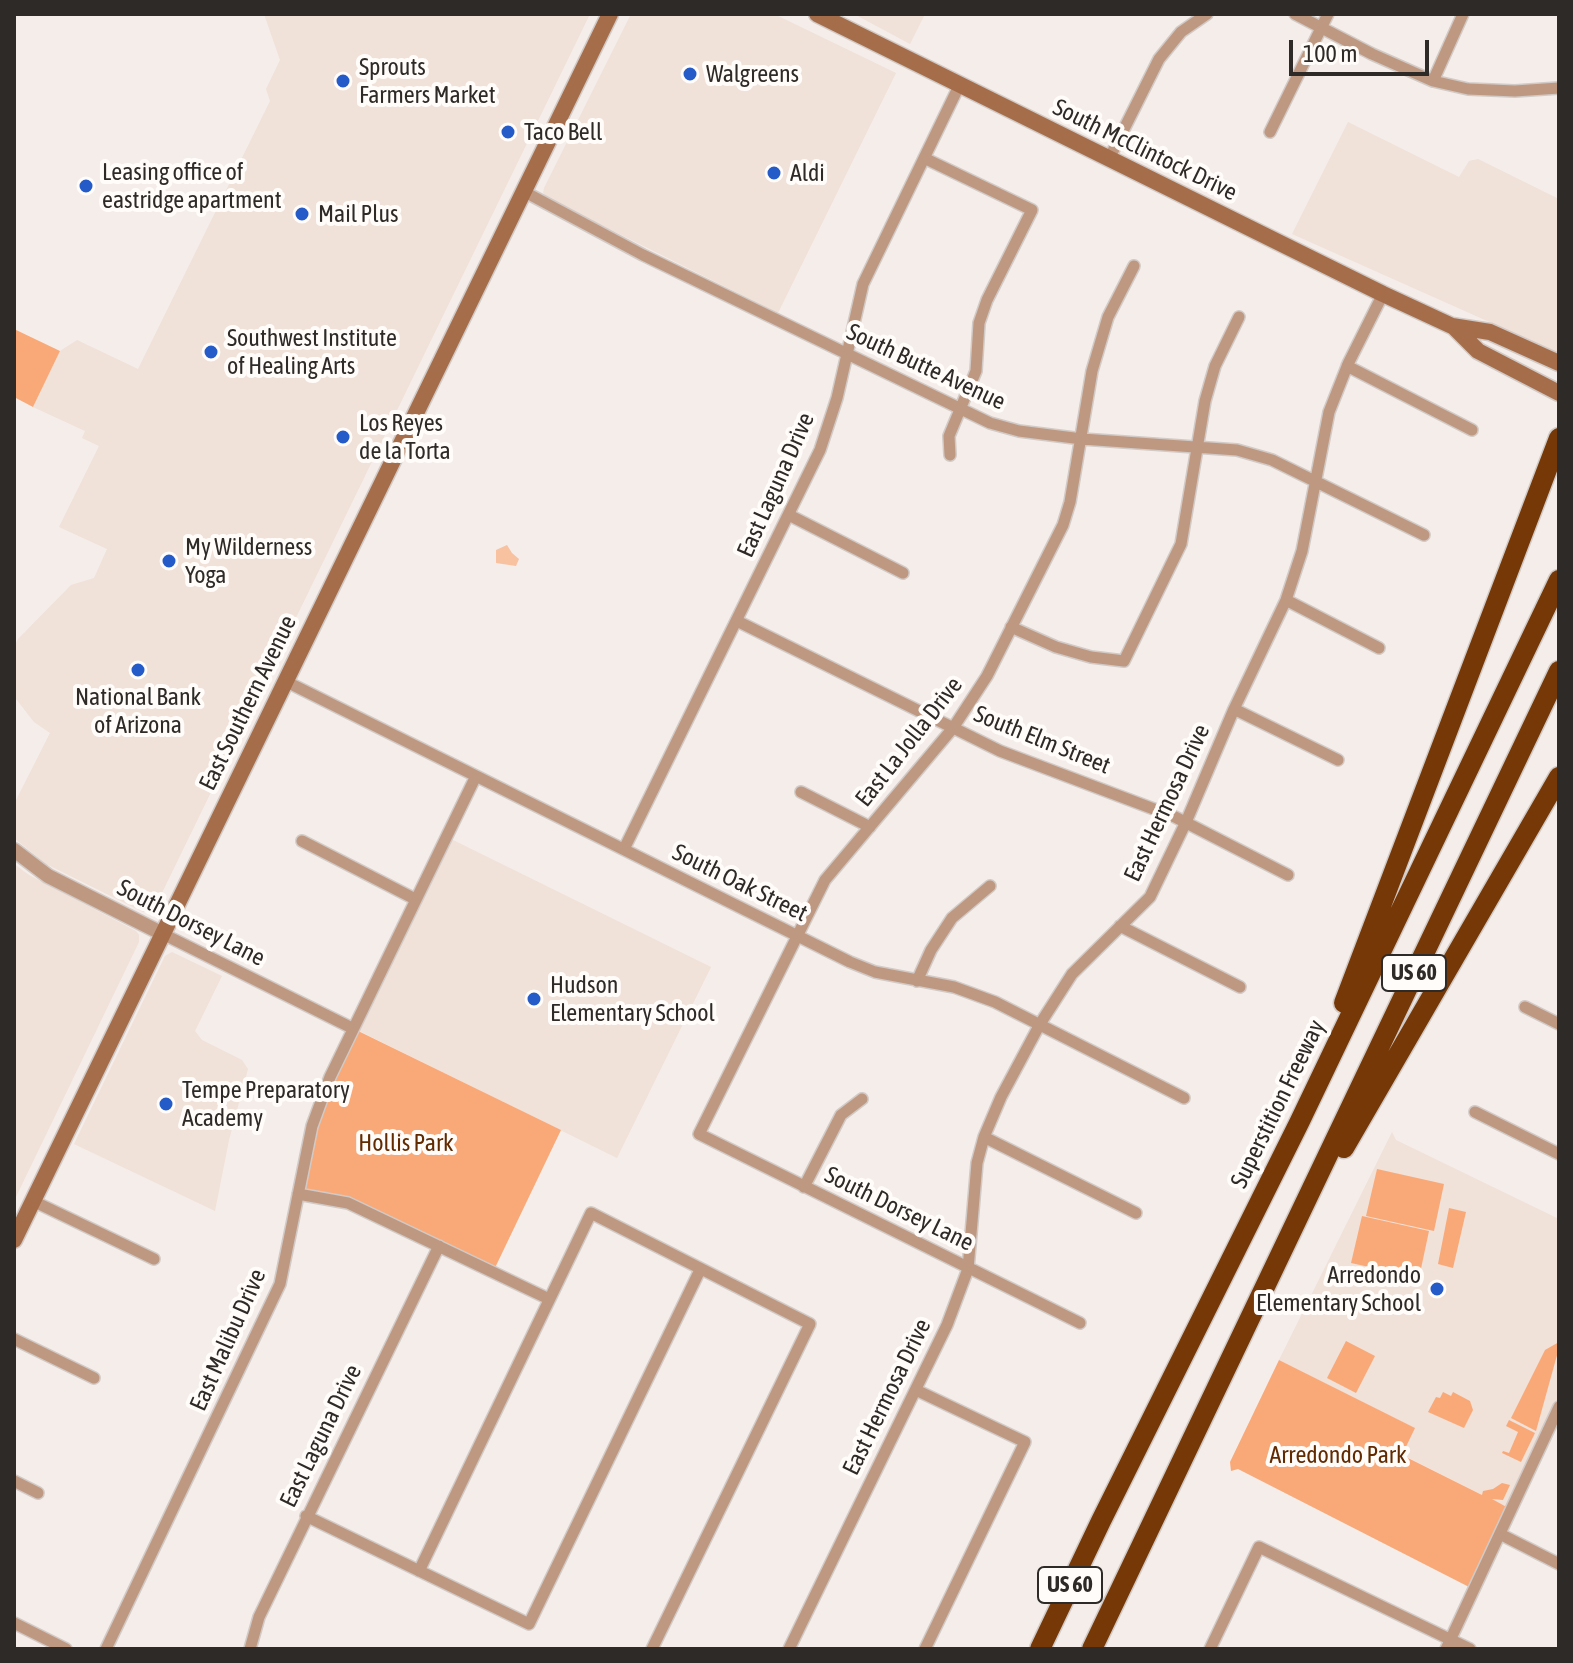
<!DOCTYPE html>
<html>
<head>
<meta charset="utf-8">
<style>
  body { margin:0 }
  #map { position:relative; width:1573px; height:1663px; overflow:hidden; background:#f5ede9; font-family:"Asap Condensed",sans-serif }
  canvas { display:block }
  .frame { position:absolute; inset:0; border:16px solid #2d2a28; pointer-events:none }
  .scale { position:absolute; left:1289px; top:40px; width:140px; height:36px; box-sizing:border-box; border:4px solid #2d2a28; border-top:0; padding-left:10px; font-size:24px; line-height:28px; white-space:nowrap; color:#2d2a28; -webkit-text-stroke:6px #fffcfa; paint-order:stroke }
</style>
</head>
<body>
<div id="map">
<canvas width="1573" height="1663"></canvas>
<div class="frame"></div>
<div class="scale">100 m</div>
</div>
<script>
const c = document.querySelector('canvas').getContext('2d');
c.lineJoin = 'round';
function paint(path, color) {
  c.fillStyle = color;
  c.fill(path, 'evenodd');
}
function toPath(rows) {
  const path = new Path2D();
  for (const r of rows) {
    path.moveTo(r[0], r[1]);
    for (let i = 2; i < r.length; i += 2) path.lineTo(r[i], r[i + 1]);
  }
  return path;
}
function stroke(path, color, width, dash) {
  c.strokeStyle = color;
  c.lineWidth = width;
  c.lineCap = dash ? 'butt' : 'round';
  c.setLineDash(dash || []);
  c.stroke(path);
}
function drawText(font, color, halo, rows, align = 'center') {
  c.font = font + ' "Asap Condensed",sans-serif';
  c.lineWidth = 8;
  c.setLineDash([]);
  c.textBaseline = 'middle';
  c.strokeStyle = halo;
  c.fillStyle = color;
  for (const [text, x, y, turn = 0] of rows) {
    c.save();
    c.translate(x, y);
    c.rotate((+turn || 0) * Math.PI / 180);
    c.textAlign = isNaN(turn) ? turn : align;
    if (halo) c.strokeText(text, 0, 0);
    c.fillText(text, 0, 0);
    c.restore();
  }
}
paint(toPath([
  [264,14,590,14,158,901,150,911,143,912,46,864,14,838,14,804,50,733,34,722,16,699,14,693,14,647,18,639,71,585,94,578,107,549,59,527,99,446,82,438,85,431,33,407,60,351,77,340,138,369,270,101,266,89,280,60],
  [631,14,774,14,896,73,778,313,547,198,543,193,544,188],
  [854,14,925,14,910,44],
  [1348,122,1459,177,1469,161,1478,159,1559,199,1559,353,1292,234],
  [451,839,711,967,617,1158,357,1030],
  [14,864,29,875,136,931,139,935,139,942,14,1201],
  [172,952,222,976,195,1031,202,1040,242,1060,248,1069,229,1140,215,1211,74,1144,165,956],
  [1392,1132,1396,1140,1559,1219,1559,1407,1512,1510,1401,1454,1414,1428,1279,1360]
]), '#f0e1d9');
paint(toPath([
  [14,329,60,351,33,407,14,397],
  [352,1028,561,1130,493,1272,348,1203,298,1194,312,1126],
  [1377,1169,1444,1184,1434,1231,1366,1216],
  [1449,1208,1466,1212,1453,1268,1438,1264],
  [1362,1216,1429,1231,1419,1278,1351,1263],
  [1346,1341,1375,1356,1356,1393,1327,1378],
  [1559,1342,1559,1348,1536,1431,1511,1418,1545,1350],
  [1279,1360,1415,1428,1402,1455,1482,1495,1483,1491,1493,1489,1502,1483,1510,1485,1503,1500,1492,1499,1512,1510,1473,1589,1238,1469,1231,1471,1230,1462],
  [1443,1392,1451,1396,1453,1392,1470,1401,1473,1410,1464,1428,1428,1412,1436,1397,1440,1398],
  [1509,1420,1535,1433,1521,1462,1502,1453,1503,1451,1509,1453,1518,1432,1506,1426]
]), '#f9a978');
paint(toPath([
  [507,545,512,553,519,559,516,566,496,563,496,550]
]), '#f8c1a0');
const minor = toPath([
  [1295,14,1372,54,1433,81,1468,89,1515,91,1559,88],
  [1433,81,1463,14],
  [1270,132,1328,14],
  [924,158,1032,210,987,300,979,323,976,371,949,436,950,455],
  [1109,159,1159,59,1181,32,1207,14],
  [523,191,643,255,990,423,1019,431,1082,439,1237,450,1272,460,1424,535],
  [1347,366,1472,430],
  [789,515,903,573],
  [1286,600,1379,648],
  [737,621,1000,751,1175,817,1288,875],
  [1011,627,1056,647,1091,657,1124,661,1181,544,1205,401,1215,366,1239,317],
  [285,681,850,962,875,972,954,987,995,1002,1184,1098],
  [1234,709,1338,760],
  [801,792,870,827],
  [302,841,415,899],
  [624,849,820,450,837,398,863,284,960,84],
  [1120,926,1240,987],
  [163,934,352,1028],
  [917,981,931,950,952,918,990,886],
  [1525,1007,1559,1024],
  [1475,1112,1559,1154],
  [984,1137,1136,1213],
  [804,1187,841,1115,862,1099],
  [298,1194,348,1203,549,1299],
  [33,1201,154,1259],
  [1080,1323,699,1134,825,880,953,728,987,676,1063,525,1070,502,1092,371,1108,317,1134,266],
  [14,1339,94,1378],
  [916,1390,1025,1442,925,1649],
  [14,1481,38,1493],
  [306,1516,529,1624,700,1270],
  [1500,1534,1559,1564],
  [419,1571,591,1213,810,1324,652,1649],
  [14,1623,66,1649],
  [106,1649,280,1284,312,1126,330,1077,476,776],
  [250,1649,259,1617,439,1246],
  [789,1649,947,1325,968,1269,977,1163,984,1137,1001,1097,1040,1024,1072,974,1150,897,1186,822,1234,709,1286,600,1302,551,1329,412,1348,364,1383,294],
  [1210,1649,1259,1547,1470,1649],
  [1446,1649,1559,1407]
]);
const tertiary = toPath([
  [14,850,48,876,163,934]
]);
const secondary = toPath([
  [817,14,1383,294,1452,326,1490,332,1559,363],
  [1453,326,1478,351,1559,393],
  [14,1240,610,14]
]);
const motorway = toPath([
  [1344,1003,1559,438],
  [1344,1148,1559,777],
  [1040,1649,1101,1521,1299,1123,1559,580],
  [1092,1649,1559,671]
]);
stroke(minor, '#d1cac6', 14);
stroke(tertiary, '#d1cac6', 17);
stroke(secondary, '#d1cac6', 19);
stroke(motorway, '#d1cac6', 23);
stroke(minor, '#bf9881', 11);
stroke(tertiary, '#bf9881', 14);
stroke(secondary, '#a56d4a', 16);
stroke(motorway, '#753806', 20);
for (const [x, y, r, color] of [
  [690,74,8,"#245bc8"],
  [343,81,8,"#245bc8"],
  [508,132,8,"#245bc8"],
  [774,173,8,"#245bc8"],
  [86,186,8,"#245bc8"],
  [302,214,8,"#245bc8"],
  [211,352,8,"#245bc8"],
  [343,437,8,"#245bc8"],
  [169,561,8,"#245bc8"],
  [138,670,8,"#245bc8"],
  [534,999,8,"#245bc8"],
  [166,1104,8,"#245bc8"],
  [1437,1289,8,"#245bc8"]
]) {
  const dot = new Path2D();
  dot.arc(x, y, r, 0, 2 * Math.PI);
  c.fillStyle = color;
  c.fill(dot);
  stroke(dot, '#fffcfa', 3);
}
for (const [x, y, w] of [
  [1414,973,64],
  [1070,1585,64]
]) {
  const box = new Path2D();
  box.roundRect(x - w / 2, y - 18, w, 36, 6);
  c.fillStyle = '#fffcfa';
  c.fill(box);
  stroke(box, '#2d2a28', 2);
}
drawText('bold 22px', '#2d2a28', null, [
  ["US 60",1414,973],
  ["US 60",1070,1585]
]);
drawText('24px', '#2d2a28', '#fffcfa', [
  ["Sprouts",359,67],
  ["Farmers Market",359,95],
  ["Walgreens",706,74],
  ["Taco Bell",524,132],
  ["Leasing office of",102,172],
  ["eastridge apartment",102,200],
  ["Aldi",790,173],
  ["Mail Plus",318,214],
  ["Southwest Institute",227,338],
  ["of Healing Arts",227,366],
  ["Los Reyes",359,423],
  ["de la Torta",359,451],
  ["My Wilderness",185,547],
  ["Yoga",185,575],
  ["National Bank",138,697,"center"],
  ["of Arizona",138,725,"center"],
  ["Hudson",550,985],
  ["Elementary School",550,1013],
  ["Tempe Preparatory",182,1090],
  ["Academy",182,1118],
  ["Arredondo",1421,1275,"right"],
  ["Elementary School",1421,1303,"right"]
], 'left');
drawText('24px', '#2d2a28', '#fffcfa', [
  ["South McClintock Drive",1145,150,26],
  ["South Butte Avenue",926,367,25],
  ["East Laguna Drive",776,485,-66],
  ["East Southern Avenue",248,703,-64],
  ["South Elm Street",1042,740,22],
  ["East La Jolla Drive",909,742,-52],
  ["East Hermosa Drive",1167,803,-65],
  ["South Oak Street",740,883,26],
  ["South Dorsey Lane",191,923,27],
  ["Superstition Freeway",1278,1104,-64],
  ["South Dorsey Lane",899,1209,26],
  ["East Malibu Drive",228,1340,-66],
  ["East Hermosa Drive",887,1397,-64],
  ["East Laguna Drive",321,1436,-64]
]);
drawText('24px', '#612a00', '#fffcfa', [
  ["Hollis Park",406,1143],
  ["Arredondo Park",1338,1455]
]);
</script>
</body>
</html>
